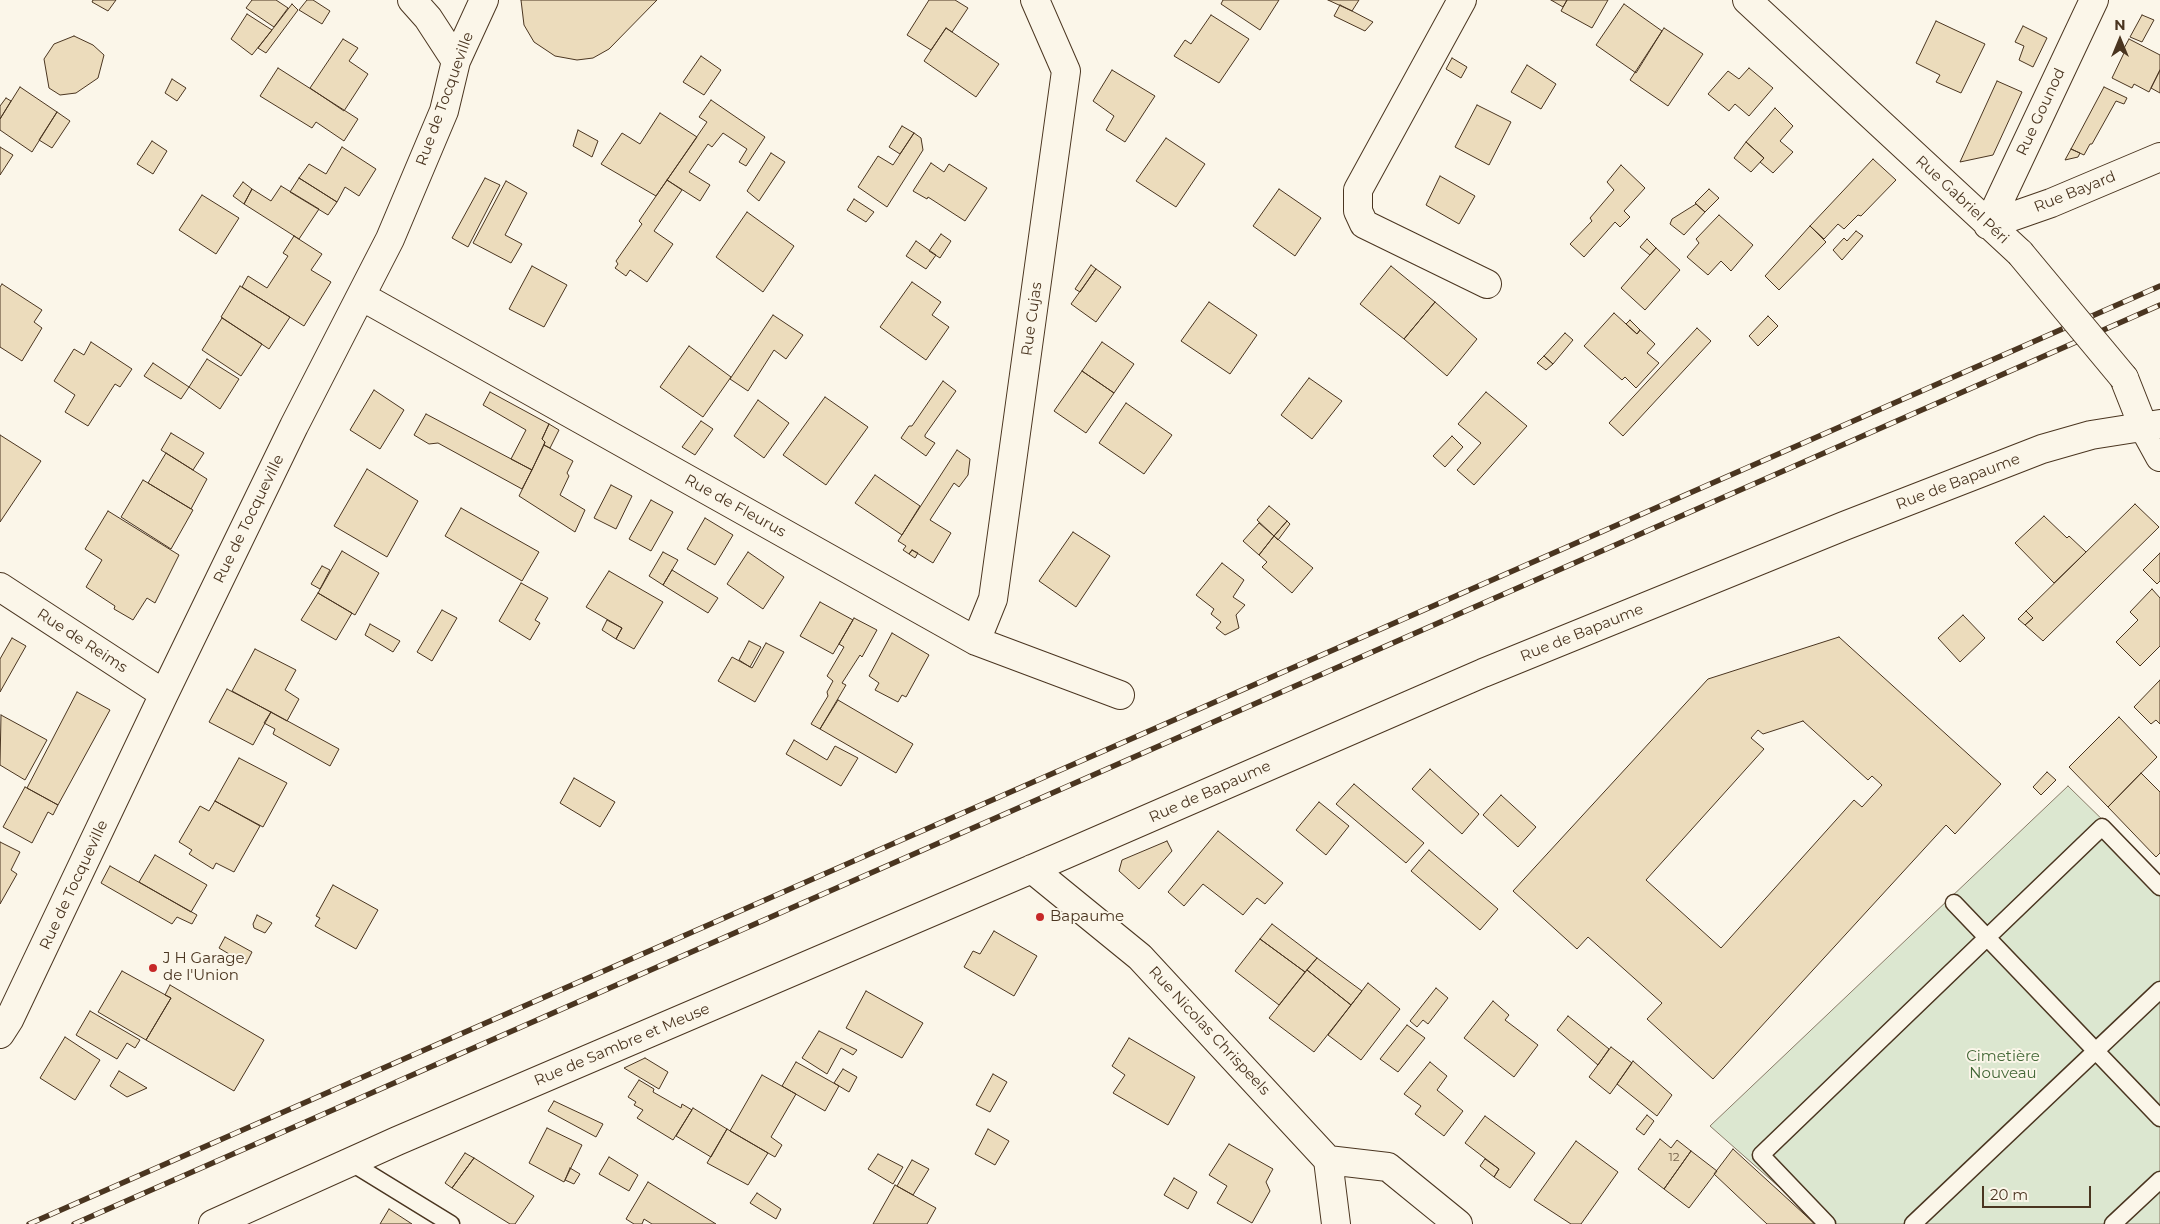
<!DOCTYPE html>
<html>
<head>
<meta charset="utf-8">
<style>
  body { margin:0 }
  #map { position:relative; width:2160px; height:1224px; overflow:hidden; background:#fbf6e9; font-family:Montserrat,sans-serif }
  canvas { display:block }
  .north { position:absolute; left:2095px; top:15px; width:50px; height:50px; -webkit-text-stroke:4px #fbf6e9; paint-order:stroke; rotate:0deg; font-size:14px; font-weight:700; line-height:20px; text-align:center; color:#4a3520 }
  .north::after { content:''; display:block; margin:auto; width:18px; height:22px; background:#4a3520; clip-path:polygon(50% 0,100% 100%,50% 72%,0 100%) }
  .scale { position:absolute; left:1982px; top:1186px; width:109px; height:22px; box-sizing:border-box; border:2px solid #4a3520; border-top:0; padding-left:6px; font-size:15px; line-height:18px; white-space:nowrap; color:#4a3520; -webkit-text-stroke:4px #fbf6e9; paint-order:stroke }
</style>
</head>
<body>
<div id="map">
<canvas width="2160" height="1224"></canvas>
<div class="north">N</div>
<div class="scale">20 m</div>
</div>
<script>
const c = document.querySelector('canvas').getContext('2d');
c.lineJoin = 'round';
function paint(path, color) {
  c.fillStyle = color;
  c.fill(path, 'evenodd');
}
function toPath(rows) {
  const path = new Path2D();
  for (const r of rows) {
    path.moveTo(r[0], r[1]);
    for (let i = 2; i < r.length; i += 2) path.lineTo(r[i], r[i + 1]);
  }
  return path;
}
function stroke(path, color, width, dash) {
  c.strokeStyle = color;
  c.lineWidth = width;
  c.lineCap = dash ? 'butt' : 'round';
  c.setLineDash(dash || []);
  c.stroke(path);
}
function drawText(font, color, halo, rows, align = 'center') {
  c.font = font + ' Montserrat,sans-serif';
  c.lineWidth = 4;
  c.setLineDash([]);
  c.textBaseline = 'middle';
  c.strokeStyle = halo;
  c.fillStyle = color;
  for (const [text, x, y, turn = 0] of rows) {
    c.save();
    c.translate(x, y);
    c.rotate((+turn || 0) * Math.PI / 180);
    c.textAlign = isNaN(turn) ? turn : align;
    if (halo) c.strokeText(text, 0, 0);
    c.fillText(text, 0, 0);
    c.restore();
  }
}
const green = toPath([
  [2068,786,2160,876,2160,1224,1821,1224,1710,1126,2068,786]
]);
paint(green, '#dce7d0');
stroke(green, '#887966', 1);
const building = toPath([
  [93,0,116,0,108,11,92,2,93,0],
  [252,0,276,0,288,8,274,27,246,8,252,0],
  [307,0,313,0,330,11,322,24,299,10,307,0],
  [521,0,657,0,609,49,593,58,577,60,555,56,534,42,524,25,521,0],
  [929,0,955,0,968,8,952,32,946,28,931,50,907,35,929,0],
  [1223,0,1279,0,1260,30,1221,4,1223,0],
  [1328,0,1359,0,1352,11,1328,0],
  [1551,0,1567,0,1563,7,1551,0],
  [1567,0,1608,0,1592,28,1561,11,1567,0],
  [292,4,298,10,266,53,258,48,292,4],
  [1624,4,1662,31,1636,73,1596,45,1624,4],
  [1340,5,1352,11,1373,22,1365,31,1334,16,1340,5],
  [247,14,272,30,252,55,231,39,247,14],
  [1211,15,1249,39,1219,83,1174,56,1185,40,1191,44,1211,15],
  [2142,15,2154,20,2142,42,2130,37,2142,15],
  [1936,21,1985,44,1961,93,1936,82,1940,75,1916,63,1936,21],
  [2023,26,2047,38,2033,67,2019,60,2024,46,2015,42,2023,26],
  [946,28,999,64,976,97,924,61,946,28],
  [1664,28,1703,54,1668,106,1630,80,1664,28],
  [74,36,93,45,104,55,98,78,76,93,60,95,49,88,44,59,54,44,74,36],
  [343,39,358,48,349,61,368,74,344,111,310,88,343,39],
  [2129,39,2160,55,2160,70,2149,92,2134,84,2132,88,2112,78,2124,53,2122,52,2129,39],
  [701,56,721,70,704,95,683,82,701,56],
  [1452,58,1467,67,1461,78,1446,69,1452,58],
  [1527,65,1556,84,1541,109,1511,92,1527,65],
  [278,68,358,119,344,141,316,122,312,128,260,96,278,68],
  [1749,68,1773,88,1749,116,1735,104,1729,111,1708,94,1728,71,1739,79,1749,68],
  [1112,70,1155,96,1125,142,1106,130,1114,116,1093,101,1112,70],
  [2160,70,2160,93,2151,88,2160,70],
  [172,79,186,88,177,101,165,93,172,79],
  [1997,81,2022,92,1993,155,1960,162,1997,81],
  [20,87,57,112,32,152,0,130,0,119,20,87],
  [2104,87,2127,98,2124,104,2116,101,2092,144,2090,144,2084,155,2071,149,2104,87],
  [6,98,11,101,0,119,0,106,6,98],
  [711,100,765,137,746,166,739,162,747,149,723,133,712,147,708,144,689,172,710,185,700,201,667,180,707,122,699,117,711,100],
  [1477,105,1511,122,1489,165,1455,147,1477,105],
  [1775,108,1793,126,1780,141,1793,152,1773,173,1760,162,1764,158,1746,142,1775,108],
  [57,112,70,121,52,148,39,140,57,112],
  [660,113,697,137,656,196,601,164,622,133,640,144,660,113],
  [902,126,914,133,900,154,889,147,902,126],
  [578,130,598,141,592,157,573,146,578,130],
  [914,133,921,138,923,150,887,207,858,187,878,156,893,165,914,133],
  [1166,138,1205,164,1176,207,1136,181,1166,138],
  [152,141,167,151,153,174,137,164,152,141],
  [1746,142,1764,158,1751,172,1734,158,1746,142],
  [0,147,13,155,0,175,0,147],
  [342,147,376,169,359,196,345,187,337,202,299,178,309,164,326,174,342,147],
  [2071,149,2080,153,2078,157,2065,160,2071,149],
  [771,153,785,162,759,201,747,191,771,153],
  [1873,159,1896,180,1861,216,1858,215,1844,229,1838,224,1824,239,1810,226,1873,159],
  [931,163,944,172,949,164,987,188,965,221,928,197,927,199,913,191,931,163],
  [1621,165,1645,188,1624,211,1630,217,1620,227,1615,222,1584,257,1570,244,1592,221,1590,218,1614,190,1607,182,1621,165],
  [1440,176,1475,196,1459,224,1426,205,1440,176],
  [299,178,337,202,328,215,290,192,299,178],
  [485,178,500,185,468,247,452,238,485,178],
  [667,180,682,190,654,231,673,244,647,282,630,270,626,276,615,268,618,264,616,261,642,224,639,221,667,180],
  [506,181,527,193,505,235,522,244,511,263,473,243,506,181],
  [243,182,252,189,244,204,233,196,243,182],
  [281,186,319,209,299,239,244,204,252,189,271,201,281,186],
  [1279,189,1321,218,1295,256,1253,226,1279,189],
  [1709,189,1719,198,1705,212,1695,203,1709,189],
  [202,195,239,218,216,254,179,230,202,195],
  [854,199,874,212,866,222,847,210,854,199],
  [1696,204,1705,212,1684,235,1670,224,1672,219,1696,204],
  [747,212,794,246,763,292,716,257,747,212],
  [1719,215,1753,245,1731,271,1721,261,1708,275,1687,257,1699,243,1696,239,1719,215],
  [1810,226,1826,242,1779,290,1765,276,1810,226],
  [1856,231,1863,236,1842,260,1833,250,1844,238,1847,241,1856,231],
  [941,234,951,241,940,258,929,251,941,234],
  [294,236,322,254,311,270,331,282,304,326,242,287,248,276,267,288,288,256,283,253,294,236],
  [1647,239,1656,248,1650,255,1640,247,1647,239],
  [916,241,936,255,926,269,906,256,916,241],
  [1656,248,1680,270,1645,310,1621,288,1656,248],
  [1091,265,1096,269,1080,292,1075,289,1091,265],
  [532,266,567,285,544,327,509,309,532,266],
  [1391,266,1435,302,1404,339,1360,304,1391,266],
  [1096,269,1121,287,1096,322,1071,304,1096,269],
  [912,282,941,302,932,315,949,327,926,360,880,327,912,282],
  [2,284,42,310,34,322,42,328,22,361,0,347,0,287,2,284],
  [240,286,290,317,269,349,221,317,240,286],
  [1209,302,1257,335,1230,374,1181,341,1209,302],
  [1435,302,1477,339,1447,376,1404,339,1435,302],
  [1614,313,1637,334,1640,330,1655,344,1647,353,1659,363,1636,388,1625,377,1622,380,1584,346,1614,313],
  [773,315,803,335,786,359,774,350,748,391,730,379,773,315],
  [1768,316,1778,326,1758,346,1749,336,1768,316],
  [222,318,262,344,241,376,202,350,222,318],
  [1630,320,1640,330,1637,334,1626,324,1630,320],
  [1697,328,1711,341,1623,436,1609,423,1697,328],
  [1565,333,1573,340,1553,364,1544,356,1565,333],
  [91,342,132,369,120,387,115,384,88,426,65,412,75,395,54,381,74,349,84,355,91,342],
  [1102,342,1134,364,1114,393,1082,371,1102,342],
  [689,346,731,377,703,417,660,387,689,346],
  [1544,356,1553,364,1546,370,1537,363,1544,356],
  [207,359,239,379,220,409,189,387,207,359],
  [153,363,189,387,181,399,144,376,153,363],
  [1082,371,1114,393,1086,433,1054,411,1082,371],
  [1309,378,1342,401,1312,439,1281,415,1309,378],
  [943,381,956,391,925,435,925,437,935,443,926,456,901,438,909,426,912,426,943,381],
  [374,390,404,410,380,449,350,430,374,390],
  [490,392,549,424,542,439,545,442,532,470,511,459,526,430,483,405,490,392],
  [1486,392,1527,426,1474,485,1457,470,1481,443,1458,424,1486,392],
  [825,397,868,427,826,485,783,455,825,397],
  [758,400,789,423,764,458,734,436,758,400],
  [1126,403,1172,435,1144,474,1099,443,1126,403],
  [426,414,532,470,522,489,438,443,429,444,414,435,426,414],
  [701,421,713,429,695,455,682,447,701,421],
  [549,424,559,430,550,448,544,445,545,442,542,439,549,424],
  [171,433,204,453,193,470,161,450,171,433],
  [0,435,41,461,0,522,0,435],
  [1452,436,1463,447,1445,467,1433,456,1452,436],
  [544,445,573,461,567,473,569,476,560,495,585,510,575,532,519,496,544,445],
  [957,450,970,459,968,475,959,487,954,483,930,520,951,533,933,563,912,550,909,554,903,550,906,546,898,541,957,450],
  [166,453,207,479,191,509,148,483,166,453],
  [367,469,418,501,387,557,334,526,367,469],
  [875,475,920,506,902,535,855,503,875,475],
  [143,480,193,510,171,549,121,517,143,480],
  [611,485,632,496,616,529,594,518,611,485],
  [651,500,673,512,651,551,629,539,651,500],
  [2135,504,2159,527,2043,641,2025,625,2033,618,2026,611,2135,504],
  [1269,506,1287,521,1274,536,1257,520,1269,506],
  [461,508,539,552,522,581,445,536,461,508],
  [108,511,179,555,155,603,147,598,133,620,114,609,115,606,86,587,102,560,85,549,108,511],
  [2044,516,2067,538,2069,536,2086,552,2054,583,2015,543,2044,516],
  [705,518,733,535,715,565,687,549,705,518],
  [1287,521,1290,524,1278,540,1274,536,1287,521],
  [1259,523,1274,536,1259,555,1243,541,1259,523],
  [1073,532,1110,556,1076,607,1039,581,1073,532],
  [1274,536,1313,568,1292,593,1262,567,1267,562,1259,555,1274,536],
  [912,550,918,553,915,558,909,554,912,550],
  [342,551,379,573,355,615,318,593,342,551],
  [663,552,678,560,663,585,649,576,663,552],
  [748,552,784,577,763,609,727,584,748,552],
  [2160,553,2160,581,2157,584,2143,570,2160,553],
  [1222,563,1244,580,1233,597,1245,605,1236,615,1239,628,1225,635,1216,628,1221,622,1211,614,1214,609,1196,595,1222,563],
  [322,566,330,570,320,589,311,584,322,566],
  [672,570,718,598,708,613,663,585,672,570],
  [609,571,663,602,634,649,616,639,622,628,586,607,609,571],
  [521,583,548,598,535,620,540,623,530,640,499,621,521,583],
  [2152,589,2160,598,2160,646,2140,666,2116,642,2138,620,2130,612,2152,589],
  [318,593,352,613,336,640,301,620,318,593],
  [820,602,853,620,833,654,800,636,820,602],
  [442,610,457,618,432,661,417,652,442,610],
  [2026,611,2033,618,2025,625,2018,619,2026,611],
  [1963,615,1985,638,1960,662,1938,638,1963,615],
  [854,618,877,630,862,657,860,655,842,683,846,685,820,729,811,724,828,696,827,692,833,681,827,676,844,647,839,644,854,618],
  [607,620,622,628,616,639,602,630,607,620],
  [370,624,400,641,393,652,365,635,370,624],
  [892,633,929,655,906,697,902,695,898,702,875,690,879,683,869,676,892,633],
  [1839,637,2001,784,1955,834,1946,825,1713,1079,1647,1019,1662,1003,1588,937,1577,949,1513,891,1708,679,1839,637],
  [1803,721,1868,780,1872,776,1882,785,1862,807,1854,800,1721,948,1646,880,1764,749,1751,738,1758,730,1763,734,1803,721],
  [12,638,26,646,0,692,0,659,12,638],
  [749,641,761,647,750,667,739,660,749,641],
  [766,643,784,652,755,702,718,681,732,657,752,668,766,643],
  [255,649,296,670,285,690,299,699,287,721,232,691,255,649],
  [2160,680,2160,724,2156,720,2151,724,2134,707,2160,680],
  [227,689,271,712,253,745,209,722,227,689],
  [77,692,110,710,58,805,27,788,77,692],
  [838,700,913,744,896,773,820,729,838,700],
  [271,712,339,749,330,766,273,734,275,729,264,723,271,712],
  [1,715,47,740,25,780,0,765,1,715],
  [2119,717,2157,757,2108,807,2069,767,2119,717],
  [794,740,827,760,835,746,858,758,841,786,786,754,794,740],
  [239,758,287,783,263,827,215,801,239,758],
  [1430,769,1479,814,1462,834,1412,789,1430,769],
  [2047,772,2056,780,2041,795,2033,787,2047,772],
  [2141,773,2160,792,2160,853,2156,857,2108,807,2141,773],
  [574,778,615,802,600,827,560,803,574,778],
  [1354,784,1424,843,1406,863,1336,804,1354,784],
  [25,787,58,805,53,815,48,812,32,843,3,827,25,787],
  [1501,795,1536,827,1518,847,1483,815,1501,795],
  [215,801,260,826,234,872,216,863,213,869,189,854,192,850,179,842,200,806,209,811,215,801],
  [1319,802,1349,826,1326,855,1296,830,1319,802],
  [1218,831,1283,883,1265,904,1257,898,1243,915,1203,884,1184,906,1168,892,1218,831],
  [1167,841,1172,851,1139,889,1119,871,1122,860,1167,841],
  [0,842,20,852,11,870,17,874,0,904,0,842],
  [1429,850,1498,909,1480,930,1411,871,1429,850],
  [155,855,207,885,191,912,139,882,155,855],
  [110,866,197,915,192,924,177,917,172,924,101,883,110,866],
  [333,885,378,910,356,949,315,926,320,918,316,916,333,885],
  [257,915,272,923,265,933,254,928,253,924,257,915],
  [1272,924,1317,958,1305,972,1260,939,1272,924],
  [994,931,1037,956,1014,996,964,967,973,951,980,954,994,931],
  [225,937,252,952,246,964,219,948,225,937],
  [1260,939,1305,972,1279,1005,1235,971,1260,939],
  [1317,958,1362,991,1351,1005,1307,970,1317,958],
  [1307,970,1351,1005,1314,1052,1269,1018,1307,970],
  [122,971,171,998,146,1040,98,1012,122,971],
  [1368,983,1400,1009,1361,1060,1328,1035,1368,983],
  [170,985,264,1040,234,1091,146,1040,171,998,165,995,170,985],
  [1436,988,1448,998,1428,1024,1423,1020,1417,1027,1410,1021,1436,988],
  [866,991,923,1023,902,1058,846,1028,866,991],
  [1493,1001,1509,1015,1505,1020,1538,1045,1514,1077,1464,1038,1493,1001],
  [90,1011,140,1040,135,1048,127,1043,117,1059,76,1035,90,1011],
  [1568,1016,1609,1049,1598,1065,1557,1030,1568,1016],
  [1407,1025,1425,1038,1398,1072,1380,1059,1407,1025],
  [819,1031,857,1050,853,1055,841,1048,827,1074,802,1058,819,1031],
  [65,1037,100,1060,75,1100,40,1078,65,1037],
  [1129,1038,1195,1077,1168,1125,1113,1093,1125,1075,1112,1066,1129,1038],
  [1611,1047,1632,1063,1610,1094,1589,1077,1611,1047],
  [645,1058,668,1072,659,1089,624,1068,645,1058],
  [1633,1061,1672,1095,1657,1116,1617,1084,1633,1061],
  [796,1062,839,1086,825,1111,782,1086,796,1062],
  [1430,1062,1447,1076,1437,1090,1463,1111,1444,1136,1415,1114,1421,1106,1404,1094,1430,1062],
  [843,1069,857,1077,849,1092,834,1083,843,1069],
  [119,1071,147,1088,127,1097,110,1086,119,1071],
  [993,1074,1007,1082,990,1112,976,1105,993,1074],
  [762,1075,796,1094,771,1137,782,1145,775,1157,730,1131,762,1075],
  [639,1080,654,1089,653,1092,681,1108,682,1104,692,1110,673,1140,637,1118,643,1110,634,1105,636,1102,628,1097,639,1080],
  [554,1101,603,1124,596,1137,548,1111,554,1101],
  [693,1108,727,1129,711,1157,676,1136,693,1108],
  [1647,1115,1654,1121,1644,1135,1636,1129,1647,1115],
  [1485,1116,1535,1153,1510,1188,1494,1177,1499,1169,1465,1143,1485,1116],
  [547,1128,582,1145,564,1182,529,1163,547,1128],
  [727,1129,768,1153,748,1185,707,1163,727,1129],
  [988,1129,1009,1141,995,1165,975,1154,988,1129],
  [1660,1139,1671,1148,1677,1140,1691,1151,1664,1189,1638,1169,1660,1139],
  [1576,1141,1618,1172,1581,1224,1571,1224,1534,1200,1576,1141],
  [1229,1144,1273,1169,1266,1182,1270,1191,1252,1223,1217,1203,1227,1186,1209,1175,1229,1144],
  [1733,1149,1815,1224,1767,1224,1714,1174,1733,1149],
  [1691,1151,1717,1171,1689,1208,1664,1189,1691,1151],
  [465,1153,474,1158,452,1188,445,1183,465,1153],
  [878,1154,903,1167,893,1184,868,1169,878,1154],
  [609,1157,638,1175,629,1191,599,1174,609,1157],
  [474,1158,534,1196,515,1224,510,1224,452,1188,474,1158],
  [1485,1159,1499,1169,1494,1177,1480,1166,1485,1159],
  [912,1160,929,1169,913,1195,897,1186,912,1160],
  [570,1168,580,1174,574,1184,565,1180,570,1168],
  [1174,1178,1197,1192,1188,1209,1164,1195,1174,1178],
  [648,1182,716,1224,652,1224,644,1219,642,1224,634,1224,626,1219,648,1182],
  [895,1185,936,1208,927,1224,873,1224,895,1185],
  [757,1193,781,1209,776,1219,750,1203,757,1193],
  [389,1209,412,1224,380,1224,389,1209]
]);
paint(building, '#ecdcbc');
stroke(building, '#4a3520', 1);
const lane = toPath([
  [1954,903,2160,1118],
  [350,1162,451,1224],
  [1827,1224,1761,1155,2102,827,2160,887],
  [1913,1224,2160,990],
  [2113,1224,2160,1180]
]);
const street = toPath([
  [412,0,428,18,456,61],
  [1462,0,1358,190,1358,211,1364,224,1487,284],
  [1747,0,2020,253],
  [1988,225,2094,0],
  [1988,225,2051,203,2160,157],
  [361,296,976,641,1120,695],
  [2124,378,2143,426,2160,457],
  [0,587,164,694],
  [976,641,993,599,1066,71,1035,0],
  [1032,869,1140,957,1328,1160,1336,1224],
  [0,1034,9,1020,164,694,294,426,390,239,444,111,456,61,484,0],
  [1328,1160,1388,1167,1458,1224],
  [213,1224,397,1141,1032,869,1483,673,1844,526,2042,449,2091,435,2160,424]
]);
stroke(lane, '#4a3520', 19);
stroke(street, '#4a3520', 30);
stroke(lane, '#fbf6e9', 16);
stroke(street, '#fbf6e9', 28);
const rail = toPath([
  [29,1224,2160,286],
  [74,1224,2160,305]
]);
stroke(rail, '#4a3520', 5.5);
stroke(rail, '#fbf6e9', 4, [11]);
const streetBridge = toPath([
  [2020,253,2124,378]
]);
stroke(streetBridge, '#4a3520', 30, []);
stroke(streetBridge, '#fbf6e9', 28);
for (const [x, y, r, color] of [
  [1040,917,5,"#c62828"],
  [153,968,5,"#c62828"]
]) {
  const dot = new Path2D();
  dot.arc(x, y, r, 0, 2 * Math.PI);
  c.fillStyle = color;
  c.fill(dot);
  stroke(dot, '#fbf6e9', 2);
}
drawText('12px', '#725f47', null, [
  ["12",1674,1157]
]);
drawText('15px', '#4a3520', '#fbf6e9', [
  ["Rue de Tocqueville",445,99,-70],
  ["Rue Gounod",2041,112,-65],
  ["Rue Bayard",2075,192,-22],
  ["Rue Gabriel Péri",1962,200,43],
  ["Rue Cujas",1032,319,-82],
  ["Rue de Bapaume",1958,482,-21],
  ["Rue de Fleurus",735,506,29],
  ["Rue de Tocqueville",249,519,-64],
  ["Rue de Bapaume",1582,633,-22],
  ["Rue de Reims",82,641,33],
  ["Rue de Bapaume",1210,792,-24],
  ["Rue de Tocqueville",74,885,-65],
  ["Rue Nicolas Chrispeels",1209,1031,47],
  ["Rue de Sambre et Meuse",622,1045,-23]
]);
drawText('15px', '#4a3520', '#fbf6e9', [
  ["Bapaume",1050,917],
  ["J H Garage",163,959],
  ["de l'Union",163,976]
], 'left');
drawText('15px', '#436837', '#fbf6e9', [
  ["Cimetière",2003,1057],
  ["Nouveau",2003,1074]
]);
</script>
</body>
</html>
